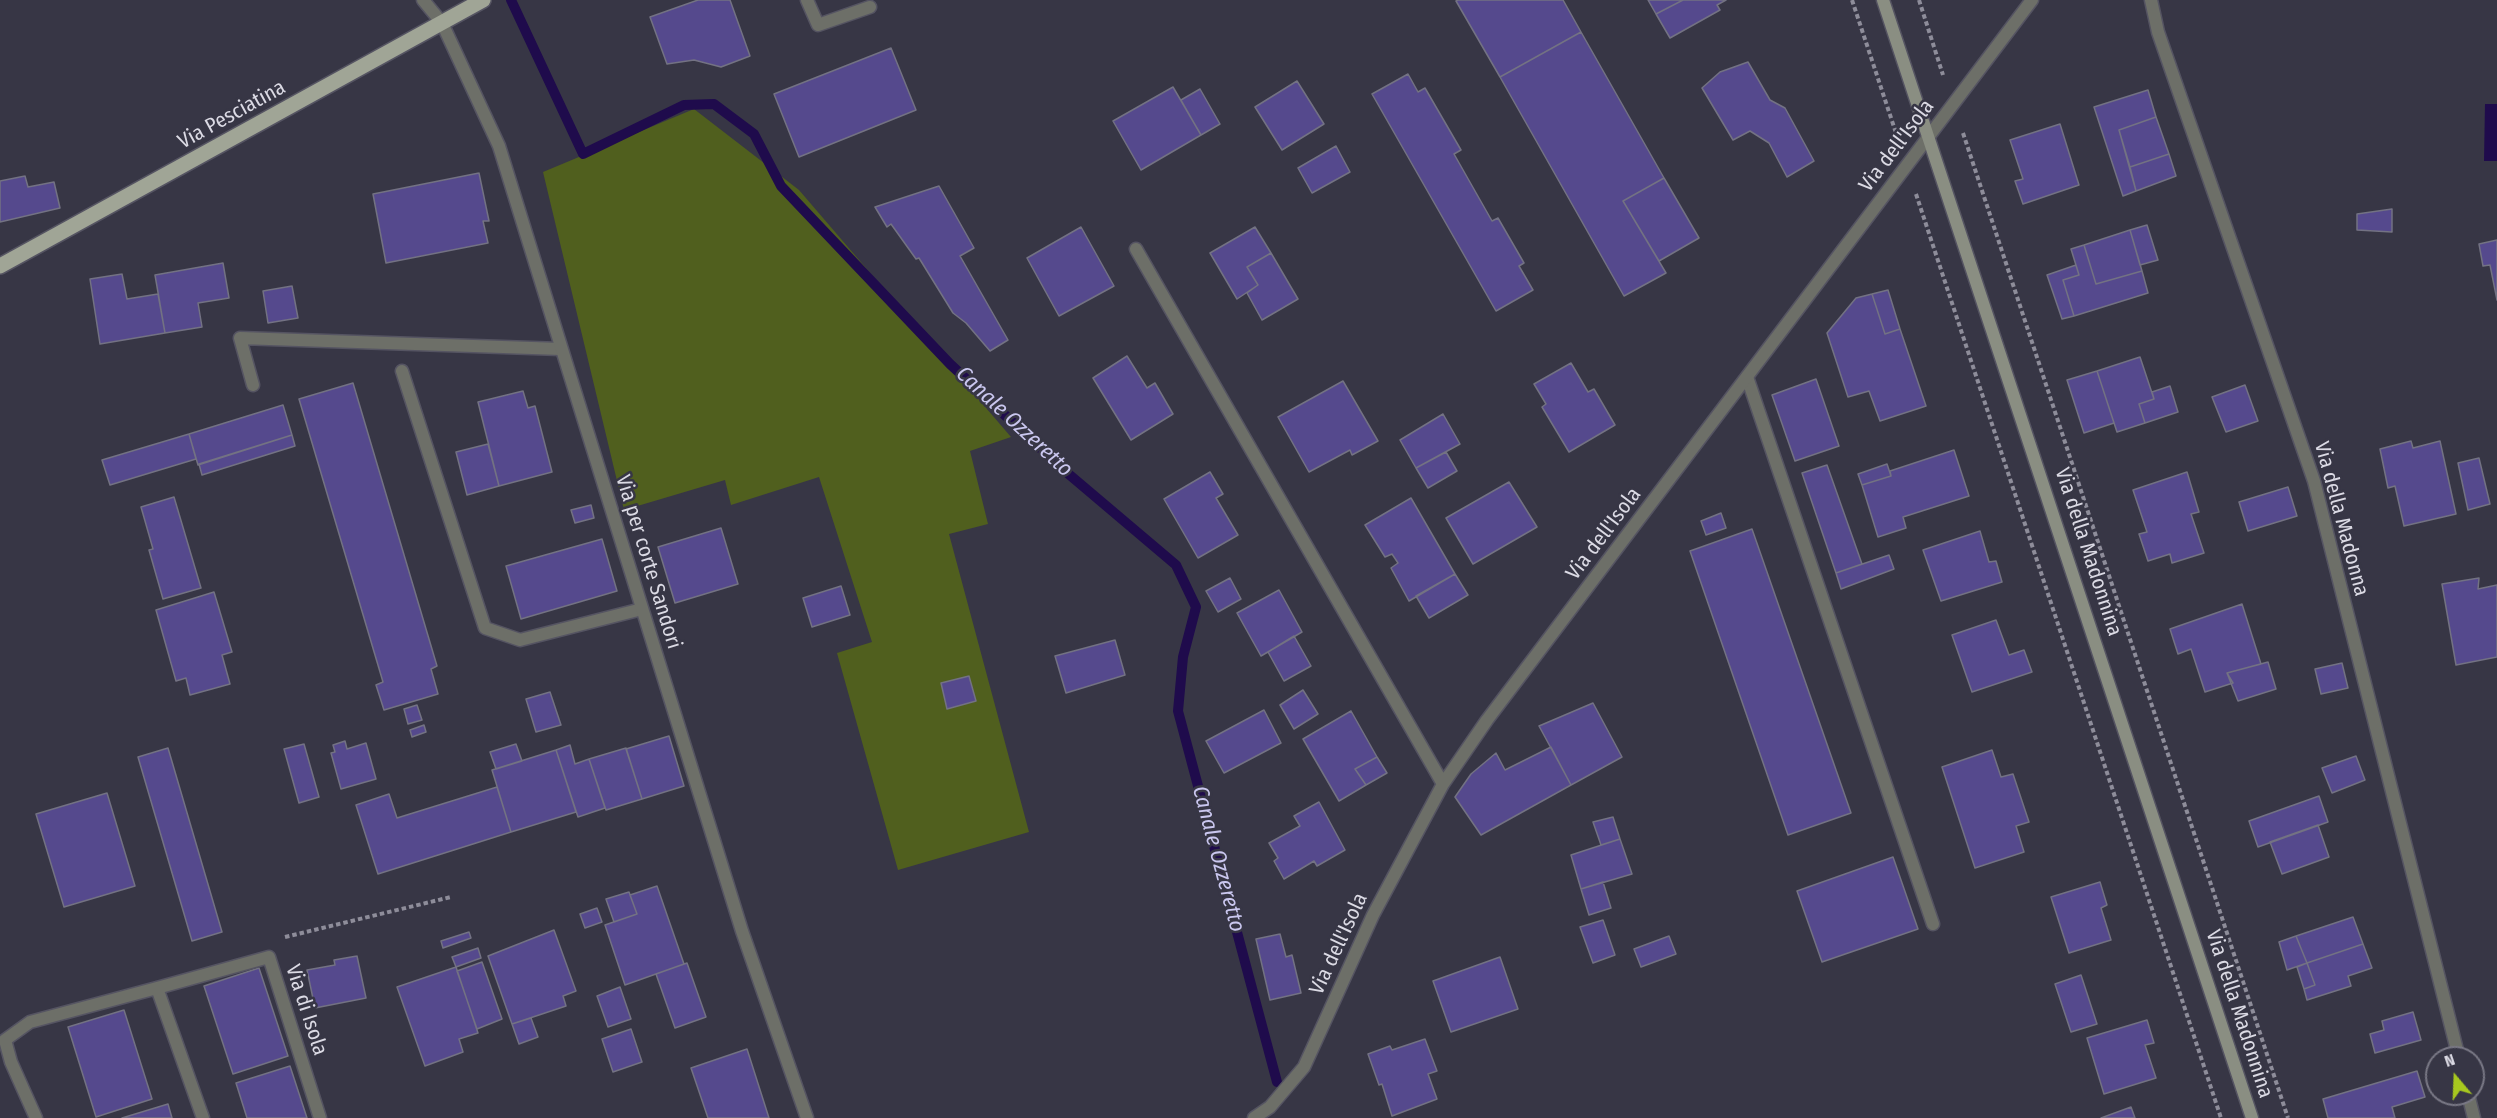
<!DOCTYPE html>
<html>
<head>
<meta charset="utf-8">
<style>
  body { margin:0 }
  #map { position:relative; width:2497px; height:1118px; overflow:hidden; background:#373645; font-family:"Fira Sans Condensed",sans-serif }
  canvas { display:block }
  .north { position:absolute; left:2425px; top:1046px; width:60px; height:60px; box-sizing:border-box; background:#373645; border:2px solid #797885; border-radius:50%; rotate:341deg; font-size:16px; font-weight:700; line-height:24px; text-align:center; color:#dbdae4 }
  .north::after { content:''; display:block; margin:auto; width:21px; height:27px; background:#a7c81f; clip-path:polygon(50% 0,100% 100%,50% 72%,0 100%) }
</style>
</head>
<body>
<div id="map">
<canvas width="2497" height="1118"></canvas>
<div class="north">N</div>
</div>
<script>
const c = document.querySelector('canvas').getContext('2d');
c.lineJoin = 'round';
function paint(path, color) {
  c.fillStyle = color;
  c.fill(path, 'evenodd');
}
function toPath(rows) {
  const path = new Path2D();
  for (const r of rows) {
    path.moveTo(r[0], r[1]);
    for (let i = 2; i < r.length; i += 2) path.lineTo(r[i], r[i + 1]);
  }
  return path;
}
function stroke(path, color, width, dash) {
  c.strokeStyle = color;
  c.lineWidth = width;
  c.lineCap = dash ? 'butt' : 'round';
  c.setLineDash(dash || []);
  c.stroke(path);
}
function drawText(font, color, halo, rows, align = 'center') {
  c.font = font + ' "Fira Sans Condensed",sans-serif';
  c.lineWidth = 5;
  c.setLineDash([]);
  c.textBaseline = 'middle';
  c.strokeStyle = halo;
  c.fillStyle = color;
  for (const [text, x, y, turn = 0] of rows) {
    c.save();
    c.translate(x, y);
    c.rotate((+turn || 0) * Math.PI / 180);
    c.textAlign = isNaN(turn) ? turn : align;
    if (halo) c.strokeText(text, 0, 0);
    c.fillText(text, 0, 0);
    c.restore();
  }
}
paint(toPath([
  [694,109,799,190,1011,437,970,451,988,524,949,534,1029,832,898,870,837,653,872,642,819,477,731,505,725,480,624,510,543,172]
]), '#505f1e');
paint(toPath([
  [2485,104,2497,104,2497,161,2484,161]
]), '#1f0b4c');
stroke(toPath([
  [511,0,583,154,684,105,714,104,754,134,781,186,950,364,1065,471,1176,565,1196,607,1183,657,1178,711,1277,1082]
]), '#1f0b4c', 10);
const building = toPath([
  [698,0,730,0,750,56,721,67,694,60,667,64,650,17,698,0],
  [1458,0,1563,0,1581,32,1500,77,1456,1,1458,0],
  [1648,0,1683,0,1656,14,1648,0],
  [1683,0,1726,0,1717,5,1720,10,1670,38,1656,14,1683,0],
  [1581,32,1664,178,1623,201,1666,273,1624,296,1500,77,1581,32],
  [891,48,916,110,799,157,774,94,891,48],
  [1748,62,1770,100,1785,108,1814,161,1787,177,1769,143,1750,131,1733,140,1702,88,1720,72,1748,62],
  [1408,74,1418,92,1425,88,1461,150,1454,154,1492,221,1498,218,1524,263,1519,266,1533,290,1496,311,1372,94,1408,74],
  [1297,81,1324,124,1282,150,1255,107,1297,81],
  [1173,87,1201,135,1141,170,1113,121,1173,87],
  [1200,89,1220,124,1201,135,1181,100,1200,89],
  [2148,90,2156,117,2119,130,2136,191,2123,196,2094,107,2148,90],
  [2156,117,2169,154,2130,167,2119,130,2156,117],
  [2060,124,2079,185,2023,204,2015,181,2023,179,2010,140,2060,124],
  [1336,146,1350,172,1312,193,1298,168,1336,146],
  [2169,154,2176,176,2136,191,2130,167,2169,154],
  [479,173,489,221,483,221,488,243,386,263,373,194,479,173],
  [25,176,28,187,54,182,60,208,0,222,0,181,25,176],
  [1664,178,1699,238,1659,261,1623,201,1664,178],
  [939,186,974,248,960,256,1008,340,990,351,966,323,953,313,919,258,916,259,891,224,887,227,875,207,939,186],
  [2392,209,2392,232,2357,230,2357,214,2392,209],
  [2147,225,2158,260,2140,265,2130,230,2147,225],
  [1081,227,1114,286,1059,316,1027,258,1081,227],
  [1255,227,1271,253,1247,267,1258,285,1237,299,1210,253,1255,227],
  [2130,230,2142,271,2096,284,2084,245,2130,230],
  [2497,240,2497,300,2490,265,2483,266,2479,244,2497,240],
  [2084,245,2096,284,2142,271,2148,293,2074,316,2063,280,2079,275,2071,249,2084,245],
  [1271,253,1298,299,1262,320,1247,293,1258,285,1247,267,1271,253],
  [223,263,229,298,198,303,202,327,165,333,155,275,223,263],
  [2076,265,2079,275,2063,280,2074,316,2062,319,2047,275,2076,265],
  [122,274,127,299,158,294,165,333,100,344,90,279,122,274],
  [292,286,298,318,268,323,263,291,292,286],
  [1888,290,1900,329,1885,334,1872,294,1888,290],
  [1872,294,1885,334,1900,329,1926,406,1880,421,1869,391,1848,397,1827,333,1856,298,1872,294],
  [1127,356,1147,388,1155,383,1173,414,1131,440,1093,378,1127,356],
  [2140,357,2154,399,2139,404,2145,423,2117,432,2097,371,2140,357],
  [1571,363,1588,392,1594,389,1615,425,1569,452,1542,407,1546,404,1534,384,1571,363],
  [2097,371,2114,423,2084,433,2067,380,2097,371],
  [1816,379,1839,446,1795,461,1772,395,1816,379],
  [1343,381,1378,441,1352,455,1350,450,1309,472,1278,417,1343,381],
  [353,383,437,666,431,669,438,694,384,710,376,685,383,682,299,399,353,383],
  [2245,385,2258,421,2226,432,2212,397,2245,385],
  [2170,386,2178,412,2145,423,2139,404,2154,399,2152,392,2170,386],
  [523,391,528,408,535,406,552,472,499,486,478,402,523,391],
  [283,405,292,435,198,465,189,434,283,405],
  [1443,414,1460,444,1416,468,1400,440,1443,414],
  [189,434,196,459,110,485,102,460,189,434],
  [292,435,295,446,202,475,199,464,292,435],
  [2411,441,2413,448,2440,441,2456,514,2404,526,2395,486,2388,488,2380,449,2411,441],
  [488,444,499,486,467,495,456,452,488,444],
  [1954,450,1969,496,1903,517,1906,528,1878,537,1862,485,1891,476,1890,471,1954,450],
  [1446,452,1457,471,1428,488,1416,468,1446,452],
  [2479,458,2490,504,2468,510,2458,463,2479,458],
  [1887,464,1891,476,1862,485,1858,474,1887,464],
  [1827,465,1862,564,1836,573,1802,473,1827,465],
  [1210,472,1223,494,1216,498,1238,535,1198,558,1164,499,1210,472],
  [2187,472,2199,512,2191,514,2204,553,2172,563,2170,554,2148,561,2139,534,2147,532,2133,490,2187,472],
  [1509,482,1537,527,1473,564,1446,518,1509,482],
  [2288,487,2297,516,2248,531,2239,502,2288,487],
  [174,497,201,588,163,599,149,550,153,549,141,507,174,497],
  [1411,498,1455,574,1409,601,1391,568,1398,563,1392,554,1385,557,1365,525,1411,498],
  [591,505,594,518,575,523,571,510,591,505],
  [1721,513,1726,528,1706,535,1701,521,1721,513],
  [721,528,738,584,675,603,658,547,721,528],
  [1752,529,1851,813,1788,835,1690,551,1752,529],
  [1980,531,1989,562,1996,561,2002,582,1941,601,1923,550,1980,531],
  [602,539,617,591,521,619,506,566,602,539],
  [1889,555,1894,569,1841,589,1836,573,1889,555],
  [1455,574,1468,595,1429,618,1416,596,1455,574],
  [1230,578,1241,599,1218,612,1206,591,1230,578],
  [2479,578,2478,589,2497,585,2497,657,2456,665,2442,584,2479,578],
  [841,586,850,615,812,627,803,598,841,586],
  [1279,590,1302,632,1261,656,1237,613,1279,590],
  [214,592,232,652,222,655,230,684,190,695,186,678,176,681,156,610,214,592],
  [2242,604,2261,664,2227,673,2233,683,2205,692,2191,649,2178,654,2170,629,2242,604],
  [1996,620,2009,655,2024,650,2032,672,1972,692,1952,635,1996,620],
  [1294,636,1311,666,1284,681,1268,652,1294,636],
  [1115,640,1125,675,1066,693,1055,656,1115,640],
  [2268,662,2276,689,2238,701,2227,673,2268,662],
  [2342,663,2348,688,2321,694,2315,669,2342,663],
  [969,676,976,701,947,709,941,683,969,676],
  [1303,690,1318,714,1294,729,1280,705,1303,690],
  [550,692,561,725,536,732,526,699,550,692],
  [1593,703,1622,757,1571,785,1539,726,1593,703],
  [417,705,422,720,408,724,404,709,417,705],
  [1264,710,1281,743,1224,773,1206,741,1264,710],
  [1351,711,1377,757,1355,769,1366,785,1339,801,1303,739,1351,711],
  [424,725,426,732,412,737,410,730,424,725],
  [669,736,684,786,642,799,626,749,669,736],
  [345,741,347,749,366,743,376,779,341,789,331,753,335,752,333,745,345,741],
  [304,744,319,797,299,803,284,749,304,744],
  [516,744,522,761,496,769,490,752,516,744],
  [570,745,575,764,589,759,605,808,578,817,556,750,570,745],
  [1551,747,1571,785,1481,835,1455,797,1471,774,1496,753,1505,770,1551,747],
  [168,748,222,932,192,941,138,757,168,748],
  [626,748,642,799,606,810,589,759,626,748],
  [556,750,576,812,511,832,492,770,556,750],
  [1992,750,2001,777,2013,774,2029,822,2016,826,2024,852,1975,868,1942,767,1992,750],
  [2356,756,2365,780,2332,793,2322,768,2356,756],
  [1377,757,1387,773,1366,785,1355,769,1377,757],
  [497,787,511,832,378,874,356,805,389,794,397,818,497,787],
  [107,793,135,886,64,907,36,814,107,793],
  [2319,796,2328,822,2258,847,2249,821,2319,796],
  [1319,802,1345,850,1317,866,1314,861,1284,879,1274,861,1278,858,1269,843,1300,826,1294,816,1319,802],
  [1613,817,1620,839,1601,845,1593,822,1613,817],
  [2318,825,2329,857,2282,874,2270,842,2318,825],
  [1620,839,1632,874,1581,889,1571,855,1620,839],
  [1893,857,1918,929,1822,962,1797,891,1893,857],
  [1603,882,1611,908,1589,915,1581,889,1603,882],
  [2100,882,2107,905,2101,908,2111,940,2069,953,2051,897,2100,882],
  [657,886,684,964,625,985,605,925,637,914,630,895,657,886],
  [629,892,637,914,614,922,606,899,629,892],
  [597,908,602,922,585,928,580,914,597,908],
  [2353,917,2363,944,2307,963,2296,936,2353,917],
  [1603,920,1615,955,1593,963,1580,927,1603,920],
  [554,930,576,991,563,996,566,1006,512,1024,488,956,554,930],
  [469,932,471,938,443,948,441,941,469,932],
  [1280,934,1286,957,1292,955,1301,993,1270,1000,1256,939,1280,934],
  [1669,936,1676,954,1641,967,1634,949,1669,936],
  [2296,936,2307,963,2287,970,2279,942,2296,936],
  [2363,944,2372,968,2348,976,2351,986,2307,1000,2304,989,2315,985,2307,963,2363,944],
  [478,948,481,958,456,967,452,957,478,948],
  [357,956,366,998,315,1008,307,970,335,965,334,960,357,956],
  [1500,957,1518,1009,1451,1032,1433,981,1500,957],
  [482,962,502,1019,477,1029,457,971,482,962],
  [687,963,706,1017,675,1028,656,974,687,963],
  [2307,963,2315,985,2304,989,2297,967,2307,963],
  [456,967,478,1033,459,1039,463,1052,425,1066,397,987,456,967],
  [259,968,288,1056,233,1074,204,986,259,968],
  [2081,975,2097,1024,2071,1032,2055,984,2081,975],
  [620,987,631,1019,608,1027,597,996,620,987],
  [124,1010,152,1099,96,1117,68,1027,124,1010],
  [2413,1012,2421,1040,2375,1053,2370,1034,2384,1030,2382,1021,2413,1012],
  [531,1018,538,1037,519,1044,512,1024,531,1018],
  [2147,1020,2154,1043,2145,1045,2156,1078,2104,1094,2087,1038,2147,1020],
  [631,1029,642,1062,613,1072,602,1039,631,1029],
  [1425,1039,1437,1071,1428,1074,1437,1099,1392,1116,1382,1084,1379,1085,1368,1054,1390,1046,1392,1050,1425,1039],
  [747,1049,769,1118,708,1118,691,1068,747,1049],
  [290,1066,307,1118,247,1118,236,1083,290,1066],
  [2417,1071,2425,1097,2392,1107,2395,1118,2328,1118,2323,1099,2417,1071],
  [168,1104,172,1118,122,1118,168,1104],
  [2131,1107,2135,1118,2101,1118,2131,1107]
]);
paint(building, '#55498d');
stroke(building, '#737283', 1.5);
const lane = toPath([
  [807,0,818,25,870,7],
  [402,371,485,628,520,640,642,609],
  [1747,377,1933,924],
  [253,385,240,338,561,349]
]);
const street = toPath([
  [423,0,442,23,499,146,742,931,807,1118],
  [2151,0,2158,32,2314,481,2459,1058],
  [1136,249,1443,784],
  [2468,1094,2474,1118],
  [36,1118,11,1062,5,1040,30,1022,157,988],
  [203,1118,157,988,269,957,320,1118],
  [1254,1118,1270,1107,1304,1067,1373,915,1443,784,1487,720,2032,0]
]);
const secondary = toPath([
  [1883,0,2252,1118]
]);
const primary = toPath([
  [0,266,483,0]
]);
stroke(lane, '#555462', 15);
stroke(street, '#555462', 15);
stroke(secondary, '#555462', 15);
stroke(primary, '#555462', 18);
stroke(toPath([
  [1852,0,1897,136],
  [1919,0,1943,75],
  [1963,133,2288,1118],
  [1916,194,2221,1118],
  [285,937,451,897]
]), '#8e8d9a', 4, [4.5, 3]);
stroke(lane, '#6d6f68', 12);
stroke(street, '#6d6f68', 12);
stroke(secondary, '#8a8e82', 12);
stroke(primary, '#a0a596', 15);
drawText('21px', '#dbdae4', '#373645', [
  ["Via Pesciatina",232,115,-29],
  ["Via dell'Isola",1897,146,-53],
  ["Via della Madonna",2341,519,75],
  ["Via dell'Isola",1604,534,-53],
  ["Via della Madonnina",2088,552,72],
  ["Via per corte Sandori",648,562,73],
  ["Via dell'Isola",1339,944,-65],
  ["Via di Isola",306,1010,72],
  ["Via della Madonnina",2239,1014,72]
]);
drawText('italic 22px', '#cac7ef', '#373645', [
  ["Canale Ozzeretto",1014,422,43],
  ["Canale Ozzeretto",1218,859,75]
]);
</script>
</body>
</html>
